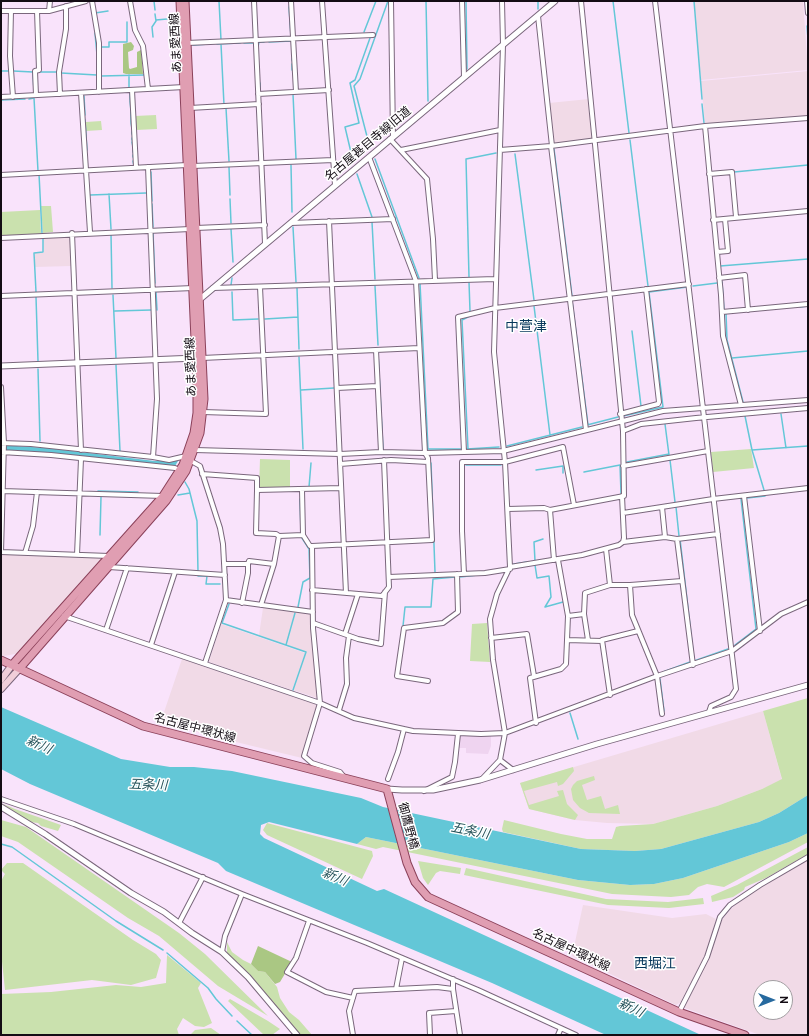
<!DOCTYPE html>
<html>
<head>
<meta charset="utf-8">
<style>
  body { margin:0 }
  #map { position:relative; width:809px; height:1036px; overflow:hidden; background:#f9e3fb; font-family:Cabin,sans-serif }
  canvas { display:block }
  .frame { position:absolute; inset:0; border:2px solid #130c14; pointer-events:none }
  .north { position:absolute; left:753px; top:980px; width:40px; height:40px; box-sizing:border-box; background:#fff; border:1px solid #a19ea1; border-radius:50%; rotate:90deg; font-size:11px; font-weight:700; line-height:16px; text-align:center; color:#130c14 }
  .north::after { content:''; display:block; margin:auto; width:14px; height:18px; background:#276a9f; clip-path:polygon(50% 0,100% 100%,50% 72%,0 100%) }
</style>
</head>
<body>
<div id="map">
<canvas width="809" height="1036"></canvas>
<div class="frame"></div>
<div class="north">N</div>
</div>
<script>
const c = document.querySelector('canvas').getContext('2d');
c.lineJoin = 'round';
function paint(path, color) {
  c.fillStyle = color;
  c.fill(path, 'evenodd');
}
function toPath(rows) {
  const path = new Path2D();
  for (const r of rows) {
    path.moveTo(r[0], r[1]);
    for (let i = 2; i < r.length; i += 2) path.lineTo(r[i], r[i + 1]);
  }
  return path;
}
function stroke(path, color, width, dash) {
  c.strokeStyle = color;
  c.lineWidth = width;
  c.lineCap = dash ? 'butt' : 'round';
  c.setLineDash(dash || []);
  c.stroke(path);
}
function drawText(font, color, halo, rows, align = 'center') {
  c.font = font + ' Cabin,"Noto Sans JP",sans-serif';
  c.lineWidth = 3;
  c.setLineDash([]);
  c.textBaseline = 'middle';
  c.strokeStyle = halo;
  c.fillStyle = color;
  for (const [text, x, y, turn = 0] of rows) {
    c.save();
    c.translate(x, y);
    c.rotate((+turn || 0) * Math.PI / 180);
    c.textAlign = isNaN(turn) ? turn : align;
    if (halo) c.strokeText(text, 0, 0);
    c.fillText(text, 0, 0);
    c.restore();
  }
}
paint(toPath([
  [491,735,491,746,488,754,466,753,466,748,458,748,460,736]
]), '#efd4f0');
paint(toPath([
  [694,1,803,1,808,70,701,80],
  [808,71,808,116,705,124,701,81],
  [589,99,592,139,553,143,549,103],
  [70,236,71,266,35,267,35,253,44,253,43,237],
  [1,553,106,557,20,653,4,656,1,655],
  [263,608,295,612,286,645,259,635],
  [296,612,311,614,317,698,293,690,306,652,287,645],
  [221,624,305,653,292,690,209,662],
  [182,659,315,704,317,707,302,758,207,735,161,721],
  [763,711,782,780,762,789,717,806,653,824,607,823,575,820,529,809,520,783],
  [808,859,808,1035,760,1035,685,1008,684,1006,709,957,720,922,732,908,744,897],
  [761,988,785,988,785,1012,761,1012],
  [583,905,672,918,706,914,716,919,705,956,681,1002,676,1005,572,956]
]), '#f1dae7');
paint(toPath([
  [156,115,157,129,136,130,135,116],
  [101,121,102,130,86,131,86,122],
  [41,206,51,206,53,232,43,233],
  [40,210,41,234,1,236,1,212],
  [751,449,754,468,713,472,711,452],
  [260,459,290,460,290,488,259,489],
  [487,623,490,662,470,661,472,624],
  [808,698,808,795,779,813,759,822,661,849,635,851,581,849,503,832,502,829,504,820,561,834,587,839,612,839,616,827,620,826,653,824,717,806,762,789,782,779,763,711],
  [573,767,574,771,563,784,558,786,557,782,524,791,529,805,559,796,557,791,563,790,567,804,578,815,575,820,529,809,520,783],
  [594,776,595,780,582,785,587,800,601,796,605,809,618,805,620,814,589,813,580,808,573,800,571,789,573,785,577,781],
  [1,803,15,809,61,825,58,831,41,826,38,823,30,822],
  [1,820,26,827,179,933,205,954,268,1016,218,986,159,936,128,918,18,842,1,836],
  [267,823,372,851,373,856,362,879,267,835,263,830],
  [808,833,808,842,724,887,707,884,698,887,689,895,671,897,612,894,383,847,376,849,357,844,366,837,578,880,630,885,654,884,683,878,789,842],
  [808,847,808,854,766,878,745,887,744,890,733,897,712,902,711,896,737,885],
  [418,861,461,868,460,874,440,871,436,873,428,885,423,878],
  [7,863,23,863,133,940,156,954,161,960,156,978,131,985,92,980,5,990,1,952,1,881,5,874,1,870],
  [466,868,606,899,668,902,703,898,704,904,669,908,608,905,464,875],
  [227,942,232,952,243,960,251,964,258,971,265,972,277,987,280,998,289,1012,299,1020,312,1035,300,1035,227,954],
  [167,955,201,983,198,988,212,1023,204,1027,195,1026,183,1018,177,1029,179,1035,1,1035,1,994,51,992,116,985,141,987,166,983],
  [230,999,268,1021,280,1029,272,1035,264,1035,228,1001],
  [211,1028,221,1035,190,1035,195,1030]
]), '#cae1ae');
paint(toPath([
  [131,42,134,46,133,50,128,52,129,68,130,69,137,67,137,52,141,50,143,74,126,74,123,73,123,44],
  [258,946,292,962,280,982,275,984,265,972,258,971,251,964]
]), '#aac783');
paint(toPath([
  [1,445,47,448,155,461,178,461,175,466,155,465,1,450],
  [1,707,121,759,170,767,194,767,232,771,361,798,383,807,581,849,635,851,661,849,759,822,779,813,808,795,808,833,789,842,683,878,654,884,630,885,578,880,366,837,357,844,269,822,261,825,260,834,264,838,377,891,384,889,701,1035,606,1035,492,983,226,871,218,863,30,784,1,769]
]), '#63c7d7');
stroke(toPath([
  [154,1,155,10],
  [219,1,221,40],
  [426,1,428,101],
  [466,1,467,69],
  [538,1,538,9],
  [613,1,629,133],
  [694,1,702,99],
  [289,7,291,36],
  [95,13,108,11],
  [156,20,167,19],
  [807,26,808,39],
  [364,32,376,1],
  [95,33,97,55],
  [153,37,152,27,156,21,155,14],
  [269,42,291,41],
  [244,43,254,43],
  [217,44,240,43],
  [221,44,224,105],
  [193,45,210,44],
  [101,47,109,47,109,42,127,42,127,22],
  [258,47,259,42,264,42],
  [292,59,292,60],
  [292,64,292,70],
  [1,71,10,71],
  [13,71,33,72,34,92],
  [40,72,58,72],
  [61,73,97,75],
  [129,75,129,87],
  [101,76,144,75],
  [260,83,260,92],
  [130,93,130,100],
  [293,94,296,159],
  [84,96,85,115],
  [29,99,34,98,38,171],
  [1,100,25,99],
  [130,101,131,111],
  [702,104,704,123],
  [226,108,229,161],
  [131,112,131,122],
  [85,120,87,150],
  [131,123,132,129],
  [132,132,132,134],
  [132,138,132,140],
  [630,140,648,286],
  [132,142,133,147],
  [370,148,354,86,360,79,388,1],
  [554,149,572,296],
  [133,150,133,152],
  [515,154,534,300],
  [133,155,133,157],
  [375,159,419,278],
  [133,161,134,166],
  [353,161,345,127,359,123,350,83,355,80,370,38],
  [291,165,292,212],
  [229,167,230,195],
  [151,172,152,201],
  [734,172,808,165],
  [39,174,42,233],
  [357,174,372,217],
  [109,194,111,229],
  [90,195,146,193],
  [230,199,231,223],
  [152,204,153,227],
  [372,222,375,279],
  [293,227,296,282],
  [231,229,233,262],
  [153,233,155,283],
  [111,234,112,288],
  [720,266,808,259],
  [469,277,466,159,496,153],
  [469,282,470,311],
  [722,282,724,310],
  [420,283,428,449,461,449],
  [231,285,232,278],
  [375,286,378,345],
  [693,286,717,283],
  [297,288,299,349],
  [36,292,34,253,43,252,43,237],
  [156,292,157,310],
  [232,292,233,320,258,319],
  [113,295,116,358],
  [36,297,38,361],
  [572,301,588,425],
  [534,306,550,435],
  [800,307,808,306],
  [115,311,151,310],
  [726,313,727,340,743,402],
  [265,319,298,317],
  [632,331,641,406],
  [378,353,383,449],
  [299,357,303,449],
  [732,358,808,351],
  [116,365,120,451],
  [38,369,40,441],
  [301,390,334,388],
  [781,414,786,448],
  [623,416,663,407,649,292,687,287],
  [745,416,752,450,764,490],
  [665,424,669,455],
  [587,425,618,417],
  [507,446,582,427],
  [467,449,499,447],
  [468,449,462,320,470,316],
  [752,450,808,446],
  [670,460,675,502],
  [627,462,669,454],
  [431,463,435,572],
  [466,465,501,465],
  [536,470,563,466,563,473],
  [584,472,620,465,621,493],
  [185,482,189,489,197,521,198,572],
  [300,487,309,487,311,463],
  [98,491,138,492],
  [178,495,190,493],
  [747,498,765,496],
  [300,499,301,531],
  [676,507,679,536],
  [100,535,101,497],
  [680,539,694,660],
  [535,561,534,542,543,539],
  [514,564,527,562],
  [535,565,537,578,549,576,551,597,545,607,563,602],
  [198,576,207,576,206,584,220,584],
  [460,577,504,572],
  [229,604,222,623,306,652,293,690],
  [298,607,303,582,310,578,309,549,302,538],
  [403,626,405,607,431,607,433,579,455,577],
  [286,645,295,613],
  [735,645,756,629,741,499],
  [694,661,728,649],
  [663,672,690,662],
  [660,679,664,711],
  [570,713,578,739],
  [1,844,12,847,116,921,163,950],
  [167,953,208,988,216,999,232,1016],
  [237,1021,252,1035]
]), '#63c7d7', 1.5);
const minor = toPath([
  [92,1,99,43,99,92],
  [130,1,135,30,143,46,148,89],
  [254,1,265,243],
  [291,1,296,92],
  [322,1,335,185],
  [391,1,393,137],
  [462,1,464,77],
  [655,1,736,689,731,697,711,706,709,712],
  [807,1,808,13],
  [1,11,49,11,86,1],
  [11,11,10,56,13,97],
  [49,11,50,1],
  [538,16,552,146],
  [187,43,373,35],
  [132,90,136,167],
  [81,93,90,232],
  [60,94,59,72,66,29,66,6],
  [258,94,329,90],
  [36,95,35,71,39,70,37,11],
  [1,97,184,87],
  [190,108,259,104],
  [705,126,721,295,723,336,741,405],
  [390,139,427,179,433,239,435,280],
  [551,146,586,430],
  [401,150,500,130],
  [500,150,551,146,705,126,808,118],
  [193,166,333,160],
  [709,174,732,172,736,217],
  [1,175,187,165],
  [713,220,808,211],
  [329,221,346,593],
  [291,223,393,219],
  [196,228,265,225],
  [72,233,81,450],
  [1,238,190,229],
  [717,252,728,251,725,219],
  [719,278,745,275,748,310],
  [213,288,495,279],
  [1,296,193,288],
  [722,312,808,304],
  [376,350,381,452],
  [202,358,419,348],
  [1,387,4,443,1,552],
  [337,388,377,386],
  [203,412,266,414,260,287],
  [620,414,658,404,659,402,646,289],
  [623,431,641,424,696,418,808,408],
  [1,443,31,444,153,457,157,399,148,167],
  [195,450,340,454,381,452,425,453,503,451,663,411,808,400],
  [1,452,51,455,175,468,180,470],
  [464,452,458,317,495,308,689,284],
  [153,457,169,460,186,456],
  [191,461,200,466,220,528,223,544,226,600,205,663],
  [340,464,391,460,428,462],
  [623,466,708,451],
  [202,474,257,478,257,490,341,488],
  [257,490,256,533,276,534,279,536,303,535],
  [302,490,303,535,310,546,312,546],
  [2,491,163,496],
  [744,496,760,631],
  [662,507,665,537,677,539],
  [508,509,544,508,550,510,624,496,623,431,581,1],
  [550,510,554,560],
  [623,513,713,499,808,488],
  [623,542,665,537],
  [1,552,109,556],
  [25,553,33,526,37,492],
  [77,555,81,459],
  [224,564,248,564,249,561,274,564],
  [109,567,225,575],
  [510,567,582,555,619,545,623,542,624,538,622,496],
  [464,574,462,531,462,462,505,462,563,447,574,505],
  [389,577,485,573,510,569],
  [610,585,630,585],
  [312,590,382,596,389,587,384,460],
  [226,600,313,612],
  [242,603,248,573,248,564],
  [261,605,274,564,279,536],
  [584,614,588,640],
  [64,616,320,703,354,718,413,731,481,734,505,733,657,676,732,651,781,614,808,602],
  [568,616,584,614,585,593,610,585,606,549],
  [313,623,358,639,381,644,385,592],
  [106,630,127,568],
  [345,634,358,594],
  [491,638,527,634,534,676],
  [567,640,602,641],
  [151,645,175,572],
  [693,665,677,539,718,534],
  [428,681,397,676,404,628,443,623,458,612,457,574],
  [610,695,602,640,638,631],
  [339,710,347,684,346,658,349,636],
  [662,714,657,676,632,615,630,585,682,581],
  [536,723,530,678,561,669,566,664,568,616,558,560],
  [500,760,513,770],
  [344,777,340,772,312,763,304,756,320,703,313,628,312,546,432,540,428,458,425,453,416,281,369,157],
  [388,779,398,752,404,729],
  [482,779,500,760,505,733,493,660,490,619,497,594,510,567,505,462,494,352,503,45,502,1],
  [424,791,452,777,455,762,458,734],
  [1,799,74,824,242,894,367,943,478,990,576,1035],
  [309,921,296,958,287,972,326,992,353,998],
  [179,923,203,877],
  [222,952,225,936,242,894],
  [453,979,453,989,460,1035],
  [396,989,402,958],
  [679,1012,707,957,720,917,730,905,760,885,808,857],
  [353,1035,349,1011,355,991,437,987,453,989],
  [430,1035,429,1013,456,1011],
  [558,1035,561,1028]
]);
const tertiary = toPath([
  [199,300,555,1],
  [1,366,196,358],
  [387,789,402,790,433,790,480,780,597,744,808,685],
  [1,807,45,834,131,893,164,912,192,933,222,952,248,977,297,1035]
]);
const secondary = toPath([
  [1,680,12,665],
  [1,689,20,668]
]);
const primary = toPath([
  [1,660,143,726,387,789,407,863,415,882,428,897,679,1012,745,1035],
  [12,665,163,496,183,465,194,433,197,413,197,385,180,1],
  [20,668,166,501,186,471,200,433,204,399,185,1]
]);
stroke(minor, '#7a677c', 6);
stroke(tertiary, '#7a677c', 7);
stroke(secondary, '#7a677c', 8);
stroke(primary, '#8b415a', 9);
stroke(minor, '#fff', 4);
stroke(tertiary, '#fff', 5);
stroke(secondary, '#f0ced9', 6);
stroke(primary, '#e09eb2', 7);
drawText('12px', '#130c14', '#fff', [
  ["あま愛西線",176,43,-93],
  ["名古屋甚目寺線旧道",368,144,-40],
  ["あま愛西線",191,367,-92],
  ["名古屋中環状線",195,728,15],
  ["御鷹野橋",408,826,75],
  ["名古屋中環状線",571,950,25]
]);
drawText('italic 13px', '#27545b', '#fff', [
  ["新川",39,745,24],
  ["五条川",148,785,2],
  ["五条川",470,831,11],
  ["新川",335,877,23],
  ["新川",631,1008,25]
]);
drawText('14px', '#05365a', '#fff', [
  ["中萱津",526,327],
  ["西堀江",655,964]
]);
</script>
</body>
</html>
